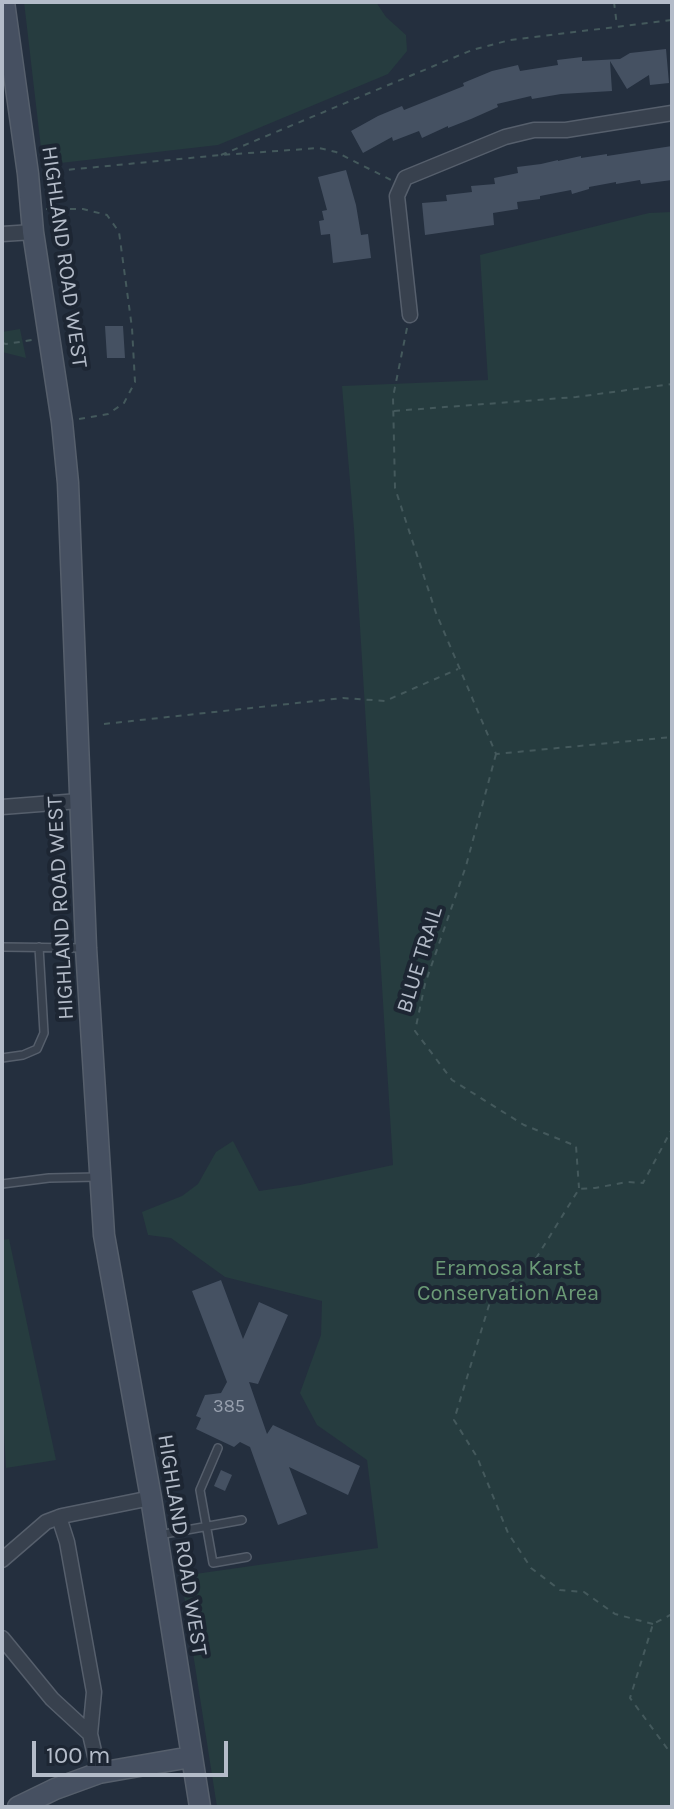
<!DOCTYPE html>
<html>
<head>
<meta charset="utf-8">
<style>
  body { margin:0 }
  #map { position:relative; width:674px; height:1809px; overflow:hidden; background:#242f3e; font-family:Karla,sans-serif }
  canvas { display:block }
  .frame { position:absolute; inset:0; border:4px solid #b4bcc9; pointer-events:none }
  .scale { position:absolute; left:32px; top:1741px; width:196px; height:36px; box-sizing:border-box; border:4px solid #b4bcc9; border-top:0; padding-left:10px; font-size:24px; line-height:28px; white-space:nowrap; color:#b4bcc9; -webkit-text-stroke:6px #1d2633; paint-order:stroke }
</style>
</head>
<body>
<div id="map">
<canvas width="674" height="1809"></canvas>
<div class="frame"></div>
<div class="scale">100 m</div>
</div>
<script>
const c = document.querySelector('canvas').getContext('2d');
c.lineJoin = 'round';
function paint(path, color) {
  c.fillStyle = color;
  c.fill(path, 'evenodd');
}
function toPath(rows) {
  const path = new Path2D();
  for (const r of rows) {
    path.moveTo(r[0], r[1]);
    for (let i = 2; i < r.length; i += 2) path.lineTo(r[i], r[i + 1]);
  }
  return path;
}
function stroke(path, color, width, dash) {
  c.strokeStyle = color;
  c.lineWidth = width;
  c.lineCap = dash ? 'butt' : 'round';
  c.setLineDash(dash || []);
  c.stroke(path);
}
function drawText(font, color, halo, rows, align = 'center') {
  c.font = font + ' Karla,sans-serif';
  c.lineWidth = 8;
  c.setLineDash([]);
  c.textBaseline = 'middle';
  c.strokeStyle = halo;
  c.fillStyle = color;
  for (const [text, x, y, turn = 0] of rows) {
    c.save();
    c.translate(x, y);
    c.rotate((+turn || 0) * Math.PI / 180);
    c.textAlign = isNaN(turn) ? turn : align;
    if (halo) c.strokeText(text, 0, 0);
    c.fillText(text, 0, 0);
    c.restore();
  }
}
paint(toPath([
  [24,2,376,2,386,17,406,35,407,51,388,74,218,145,43,165],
  [672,212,672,1807,217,1807,181,1576,378,1548,367,1460,317,1425,300,1393,321,1335,322,1301,225,1277,171,1238,148,1235,142,1212,182,1196,198,1184,216,1152,233,1141,259,1191,300,1185,393,1165,354,529,342,386,488,380,480,255,649,213],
  [20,329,26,358,2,352,2,332],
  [9,1239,56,1460,6,1468,2,1400,2,1240]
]), '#263c3f');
paint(toPath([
  [666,49,669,83,650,85,649,75,627,89,610,61,612,91,561,94,532,99,531,96,497,104,498,107,471,119,448,128,448,126,422,138,419,131,393,141,392,137,363,153,351,131,378,116,402,106,404,110,464,86,463,83,492,71,518,65,520,71,558,65,557,60,582,57,582,61,620,59,630,53],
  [672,146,672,180,641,184,640,180,616,184,616,182,589,187,589,189,572,194,571,190,540,196,540,199,517,202,518,209,493,213,494,225,425,235,422,203,447,201,446,195,472,192,471,186,495,184,494,178,518,173,517,167,541,164,558,160,558,161,581,156,581,158,607,154,607,156],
  [346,170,356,205,361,235,368,234,371,258,333,263,330,234,321,235,319,221,324,220,322,211,327,210,318,177],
  [105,326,123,326,125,358,107,358],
  [221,1280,243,1339,259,1302,288,1315,258,1384,249,1382,267,1434,273,1425,360,1466,348,1495,289,1467,307,1514,278,1525,250,1447,240,1442,234,1447,196,1429,201,1418,196,1416,205,1395,221,1393,227,1382,192,1291],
  [221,1470,232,1475,225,1491,214,1486]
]), '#455162');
const lane = toPath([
  [2,947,84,948],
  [2,1058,23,1055,37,1049,44,1033,39,947],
  [2,1184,49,1178,98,1177],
  [218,1448,200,1490,213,1563,247,1557],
  [159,1535,242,1520]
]);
const street = toPath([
  [2,234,33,232],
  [410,315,397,196,405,178,505,137,534,130,566,130,672,113],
  [2,807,79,801],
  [59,1517,67,1542,94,1692,90,1734,99,1773],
  [2,1560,46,1522,62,1516,151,1498],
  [2,1638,52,1699,90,1734]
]);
const secondary = toPath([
  [4,2,28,174,33,232,62,422,68,483,86,948,104,1235,151,1498,200,1807],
  [18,1807,55,1789,99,1773,191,1757]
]);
stroke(lane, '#565f6c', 10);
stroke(street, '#565f6c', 17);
stroke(secondary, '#565f6c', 23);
stroke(toPath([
  [614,2,617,26],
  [221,155,472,50,510,40,672,20],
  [45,172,221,155,319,148,336,152,391,180],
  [46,209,83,209,107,215,119,232,132,328,135,382,124,403,108,414,79,419],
  [407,328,393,397,395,488,436,613,496,754,672,737],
  [2,343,6,344,32,340],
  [394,411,576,397,672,384],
  [104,724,343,698,385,701,458,669],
  [496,754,466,866,425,984,415,1031,452,1080,524,1125,576,1146,579,1188],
  [672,1614,653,1624,630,1698,672,1755],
  [653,1624,615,1614,584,1592,560,1590,531,1568,508,1533,477,1457,454,1420,490,1302,535,1260,579,1189,595,1188,627,1182,643,1183,672,1129]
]), '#44595c', 2, [6, 6]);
stroke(lane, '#38414e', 7);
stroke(street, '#38414e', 14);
stroke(secondary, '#465061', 20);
drawText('18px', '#98a1af', null, [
  ["385",229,1407]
]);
drawText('22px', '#b4bcc9', '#1d2633', [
  ["HIGHLAND ROAD WEST",64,257,82],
  ["HIGHLAND ROAD WEST",61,908,-93],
  ["BLUE TRAIL",420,960,-73],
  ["HIGHLAND ROAD WEST",182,1545,81]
]);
drawText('22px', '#6b9a76', '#1d2633', [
  ["Eramosa Karst",508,1269],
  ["Conservation Area",508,1294]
]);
</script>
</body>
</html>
